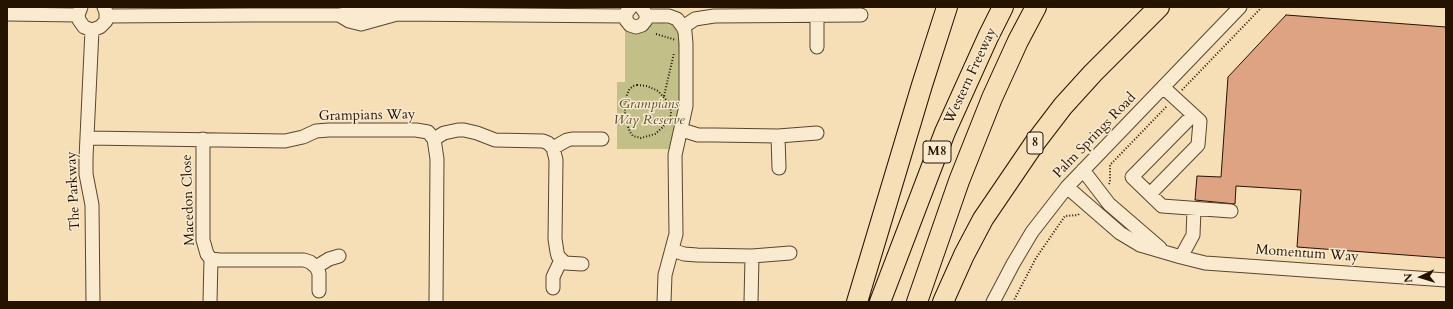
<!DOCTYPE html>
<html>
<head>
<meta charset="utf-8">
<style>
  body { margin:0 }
  #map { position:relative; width:1453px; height:309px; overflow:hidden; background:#f6deb6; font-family:Cardo,serif }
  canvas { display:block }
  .frame { position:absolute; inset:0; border:8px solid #251300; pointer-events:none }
  .north { position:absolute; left:1401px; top:257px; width:40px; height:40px; -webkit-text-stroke:3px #f9ead0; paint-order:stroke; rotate:266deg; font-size:11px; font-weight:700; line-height:16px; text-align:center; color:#251300 }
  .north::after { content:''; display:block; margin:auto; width:14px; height:18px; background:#251300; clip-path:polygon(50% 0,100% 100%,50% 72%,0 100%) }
</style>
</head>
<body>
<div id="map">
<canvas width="1453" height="309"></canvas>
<div class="frame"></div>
<div class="north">N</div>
</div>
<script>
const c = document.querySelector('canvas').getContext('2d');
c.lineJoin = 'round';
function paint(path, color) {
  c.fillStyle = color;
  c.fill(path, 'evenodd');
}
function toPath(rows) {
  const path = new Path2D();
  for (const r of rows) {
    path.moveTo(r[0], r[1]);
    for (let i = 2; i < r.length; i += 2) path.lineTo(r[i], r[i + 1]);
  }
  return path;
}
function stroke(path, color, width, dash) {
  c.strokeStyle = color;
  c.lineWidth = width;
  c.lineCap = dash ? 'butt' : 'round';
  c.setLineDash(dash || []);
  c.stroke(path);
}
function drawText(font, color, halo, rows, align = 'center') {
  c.font = font + ' Cardo,serif';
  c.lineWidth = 3;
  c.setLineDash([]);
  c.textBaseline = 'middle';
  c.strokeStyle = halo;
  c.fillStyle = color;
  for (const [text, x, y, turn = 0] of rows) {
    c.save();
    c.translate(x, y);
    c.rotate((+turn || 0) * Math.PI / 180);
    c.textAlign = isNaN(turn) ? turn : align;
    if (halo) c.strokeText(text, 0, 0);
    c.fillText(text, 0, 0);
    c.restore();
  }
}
paint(toPath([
  [663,23,672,25,676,28,680,35,681,114,671,149,617,149,617,82,625,82,625,26,648,26,652,24]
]), '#c3bf89');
const building = toPath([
  [1286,15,1446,27,1446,258,1297,247,1301,190,1236,186,1235,204,1195,200,1197,176,1221,177,1228,77,1286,15]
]);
paint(building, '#dea383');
stroke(building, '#251300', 1);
const minor = toPath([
  [81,7,78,15,79,20,84,27,92,30,100,27,106,21,106,12,104,7],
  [631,7,626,13,626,20,630,25,636,27,642,25,646,20,646,14,641,7],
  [7,14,78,15],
  [339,15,349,21,361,24,397,14,625,16],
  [107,16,249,15,339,15,356,13,377,7,390,9,397,14],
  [647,16,669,16,677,19,683,27,695,19,714,16,861,15],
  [92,30,86,158,86,174,92,205,93,302],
  [817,47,817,16],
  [1193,115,1132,177,1162,206,1231,211],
  [682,130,698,135,715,135,778,136,817,133],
  [778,136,779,168],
  [88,138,285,141,303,137,316,131,329,130,416,130,428,132,434,139,437,159,436,302],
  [203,139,203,240,207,254,211,259,220,260,304,260,310,262,316,267,329,259,339,256],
  [434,139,444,133,458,130,464,130,477,133,495,140,543,141,548,143,553,148,567,140,572,139,602,139],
  [553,148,556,160,555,239,557,252,558,256,565,263,582,264],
  [1083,170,1109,204,1160,248],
  [1067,187,1120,233,1140,245,1181,257,1205,263,1446,280],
  [1150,194,1198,145,1200,121,1163,87],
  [672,250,684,254,697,255,752,256,790,253],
  [1181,257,1193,235,1194,209],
  [316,267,319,273,319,291],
  [553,288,553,277,561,260],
  [210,302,211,259],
  [664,302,665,275,676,234,675,155,686,106,686,44,685,32,683,27],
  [751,302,752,256],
  [993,302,1013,264,1032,232,1067,187,1240,7]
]);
const highway = toPath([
  [857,302,922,85,947,7],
  [880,302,945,132,988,37,1003,7],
  [917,302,959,181,992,98,1018,41,1036,7],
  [943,302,964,255,983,219,1034,144,1063,106,1093,73,1159,7]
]);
stroke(minor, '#59462e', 15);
stroke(highway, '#251300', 22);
stroke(toPath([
  [656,34,676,40],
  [637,85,647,86,658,91,669,103,671,111,671,115,663,127,655,134,641,138,633,136,630,132,625,119,625,110,626,97,629,90,633,86,637,85],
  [1182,90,1262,7],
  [664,96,674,53],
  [1109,184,1110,182,1110,165,1167,106],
  [1013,302,1036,258,1065,216,1078,215,1080,213]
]), '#251300', 2, [1, 2]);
stroke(minor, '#f9ead0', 13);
stroke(highway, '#f6deb6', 20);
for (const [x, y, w] of [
  [1035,143,16],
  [937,152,28]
]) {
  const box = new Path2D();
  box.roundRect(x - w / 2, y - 11, w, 22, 3);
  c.fillStyle = '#f9ead0';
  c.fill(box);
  stroke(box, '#251300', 1);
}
drawText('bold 13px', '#251300', null, [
  ["8",1035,143],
  ["M8",937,152]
]);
drawText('14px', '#251300', '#f9ead0', [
  ["Western Freeway",971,76,-65],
  ["Grampians Way",367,116,-1],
  ["Palm Springs Road",1095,136,-46],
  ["The Parkway",74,191,-93],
  ["Macedon Close",189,200,-92],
  ["Momentum Way",1307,254,4]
]);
drawText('italic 14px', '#5c4f30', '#f9ead0', [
  ["Grampians",649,105],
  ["Way Reserve",649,121]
]);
</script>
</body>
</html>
